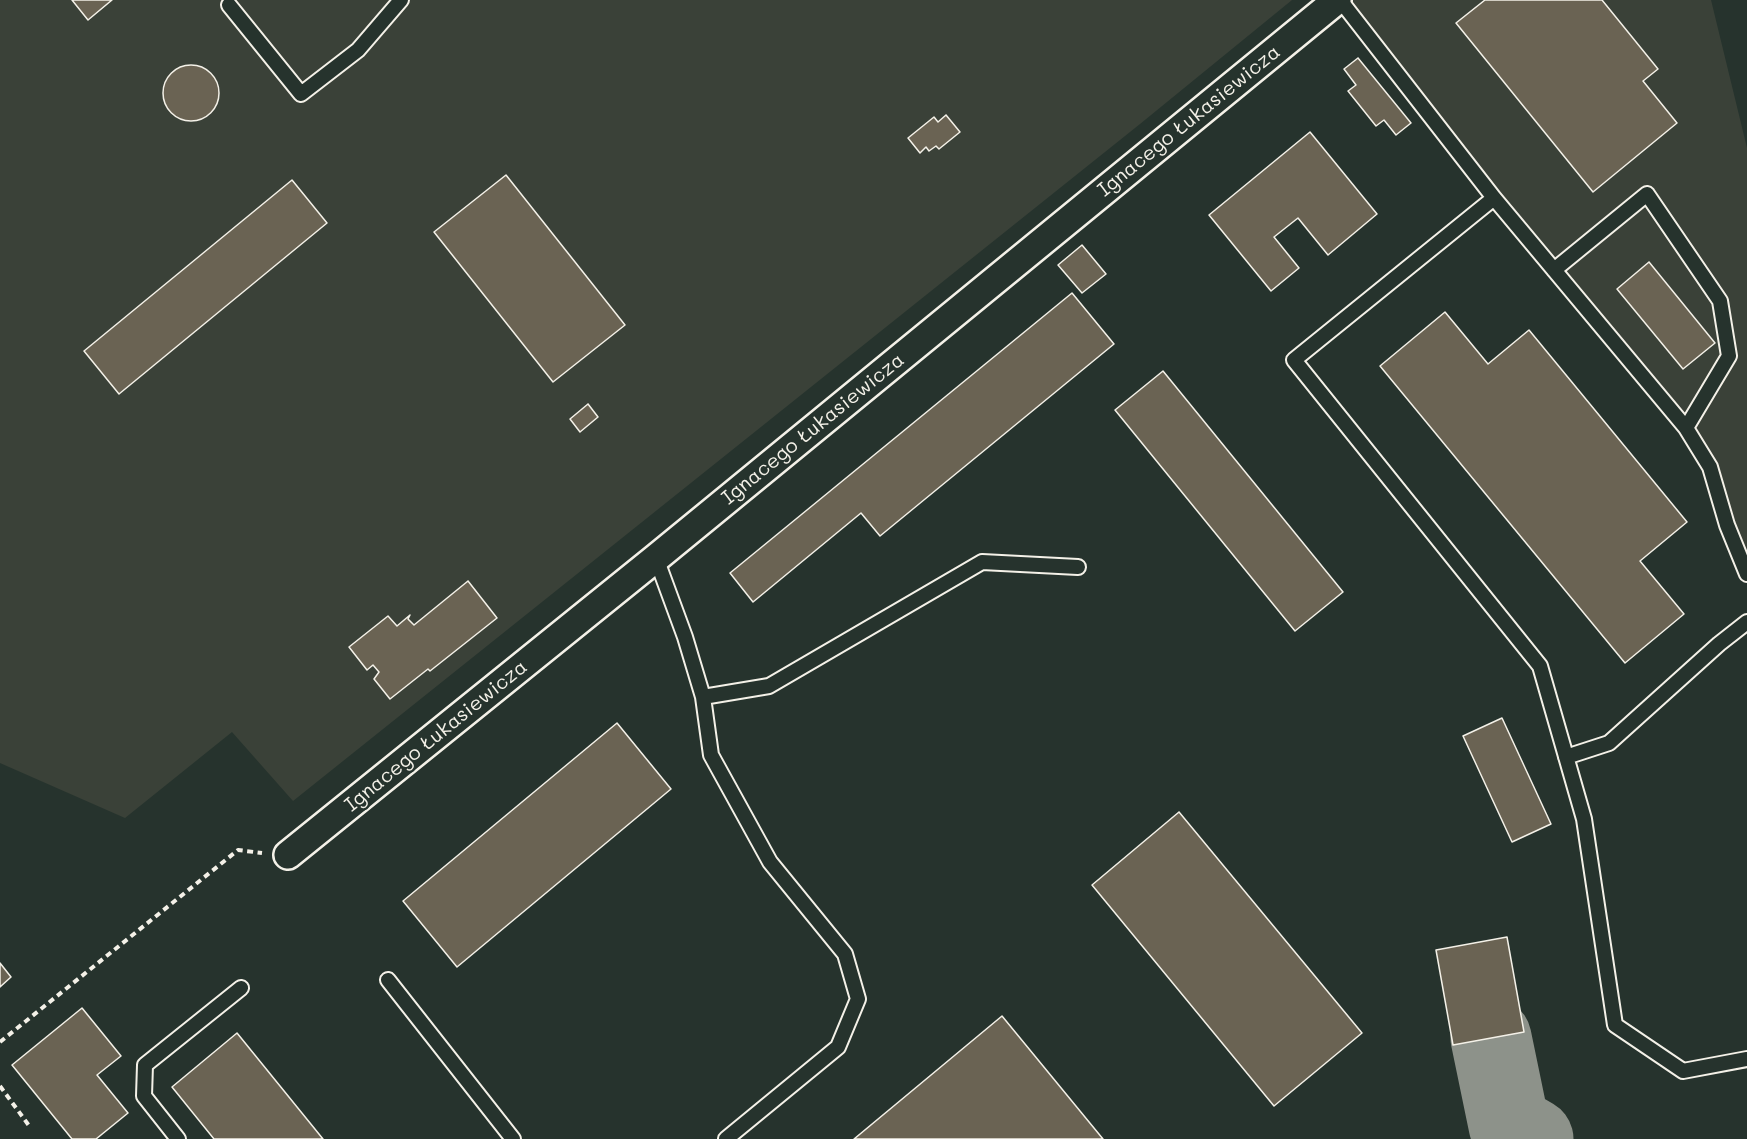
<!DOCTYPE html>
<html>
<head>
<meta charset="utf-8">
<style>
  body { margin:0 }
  canvas { display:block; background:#26332d }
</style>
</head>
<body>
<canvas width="1747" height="1139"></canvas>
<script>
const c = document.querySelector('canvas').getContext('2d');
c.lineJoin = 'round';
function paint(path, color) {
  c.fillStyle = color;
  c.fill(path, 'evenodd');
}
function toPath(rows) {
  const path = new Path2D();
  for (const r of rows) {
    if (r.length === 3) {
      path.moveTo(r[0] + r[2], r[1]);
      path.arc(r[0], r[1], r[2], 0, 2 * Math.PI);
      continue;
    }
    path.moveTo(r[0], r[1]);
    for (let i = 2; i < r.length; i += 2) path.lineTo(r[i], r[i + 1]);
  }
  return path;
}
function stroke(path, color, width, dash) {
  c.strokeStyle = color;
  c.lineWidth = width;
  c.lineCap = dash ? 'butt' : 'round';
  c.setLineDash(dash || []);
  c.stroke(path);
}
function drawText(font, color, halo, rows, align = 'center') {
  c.font = font + ' Mali,sans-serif';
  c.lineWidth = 4.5;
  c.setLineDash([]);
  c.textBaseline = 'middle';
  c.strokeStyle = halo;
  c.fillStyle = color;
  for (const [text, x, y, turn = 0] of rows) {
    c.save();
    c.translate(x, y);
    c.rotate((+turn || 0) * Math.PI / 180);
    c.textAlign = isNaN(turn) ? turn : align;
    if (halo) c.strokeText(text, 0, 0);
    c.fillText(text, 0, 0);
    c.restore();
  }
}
paint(toPath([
  [0,0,1292,0,1140,124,293,801,232,732,125,818,0,763],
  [1340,0,1711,0,1747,148,1747,574,1710,467]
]), '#3a4138');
stroke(toPath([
  [1491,1038,1509,1125,1533,1139]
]), '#8d928a', 81);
const building = toPath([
  [72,0,112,0,88,20,72,0],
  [1485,0,1602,0,1658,69,1643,81,1677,123,1593,192,1456,23,1485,0],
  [1358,58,1411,123,1396,135,1384,120,1376,126,1348,91,1356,85,1344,69,1358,58],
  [191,93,28],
  [946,115,960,132,939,149,936,146,929,151,926,147,920,153,908,138,934,117,938,122,946,115],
  [1310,132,1377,214,1328,255,1298,218,1274,237,1299,268,1271,291,1209,215,1310,132],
  [506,175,625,325,553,382,434,232,506,175],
  [292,180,327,223,119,394,84,351,292,180],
  [1082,245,1106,274,1082,293,1058,265,1082,245],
  [1649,262,1715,343,1683,369,1617,289,1649,262],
  [1072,293,1114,344,880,536,861,513,753,602,730,573,1072,293],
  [1445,312,1488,364,1529,330,1687,522,1640,561,1684,614,1625,663,1380,366,1445,312],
  [1163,371,1343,592,1295,631,1115,410,1163,371],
  [588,404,598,417,580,432,570,419,588,404],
  [468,581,497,618,430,671,428,669,390,699,374,679,379,672,373,665,367,670,349,647,388,616,397,626,410,615,408,619,414,625,468,581],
  [1502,718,1551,824,1512,842,1463,736,1502,718],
  [617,723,671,789,457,967,403,901,617,723],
  [1179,812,1362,1033,1274,1106,1092,885,1179,812],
  [1507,937,1524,1032,1453,1045,1436,950,1507,937],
  [0,963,11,977,0,987,0,963],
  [82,1008,121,1056,97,1075,128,1113,96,1139,72,1139,12,1065,82,1008],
  [1002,1016,1103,1139,854,1139,1002,1016],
  [237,1033,323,1139,214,1139,172,1087,237,1033]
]);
paint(building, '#6a6353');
stroke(building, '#f4f1e8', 1.5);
const lane = toPath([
  [1340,0,1494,198,1686,428,1710,467,1727,525,1747,574],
  [229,5,301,94,358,50,401,0],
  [1494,198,1294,360,1540,666,1584,819,1615,1025,1683,1071,1747,1059],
  [1554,270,1647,194,1720,301,1729,356,1686,428],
  [656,558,685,637,703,697,711,755,770,862,845,954,858,999,838,1047,726,1139],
  [703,697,769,686,982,562,1078,567],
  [1566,757,1609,743,1719,644,1747,622],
  [388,980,513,1139],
  [178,1139,144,1096,145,1065,241,988]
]);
const street = toPath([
  [288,855,656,558,1337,0]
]);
stroke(lane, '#f4f1e8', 18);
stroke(street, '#f4f1e8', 32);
stroke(toPath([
  [0,1042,238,850,262,853],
  [0,1086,30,1127]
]), '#f4f1e8', 4, [6, 4.5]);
stroke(lane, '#26332d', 14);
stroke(street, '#26332d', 27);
drawText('20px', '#f4f1e8', '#26332d', [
  ["Ignacego Łukasiewicza",1189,121,-39],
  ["Ignacego Łukasiewicza",813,429,-39],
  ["Ignacego Łukasiewicza",436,736,-39]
]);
</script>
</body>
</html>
